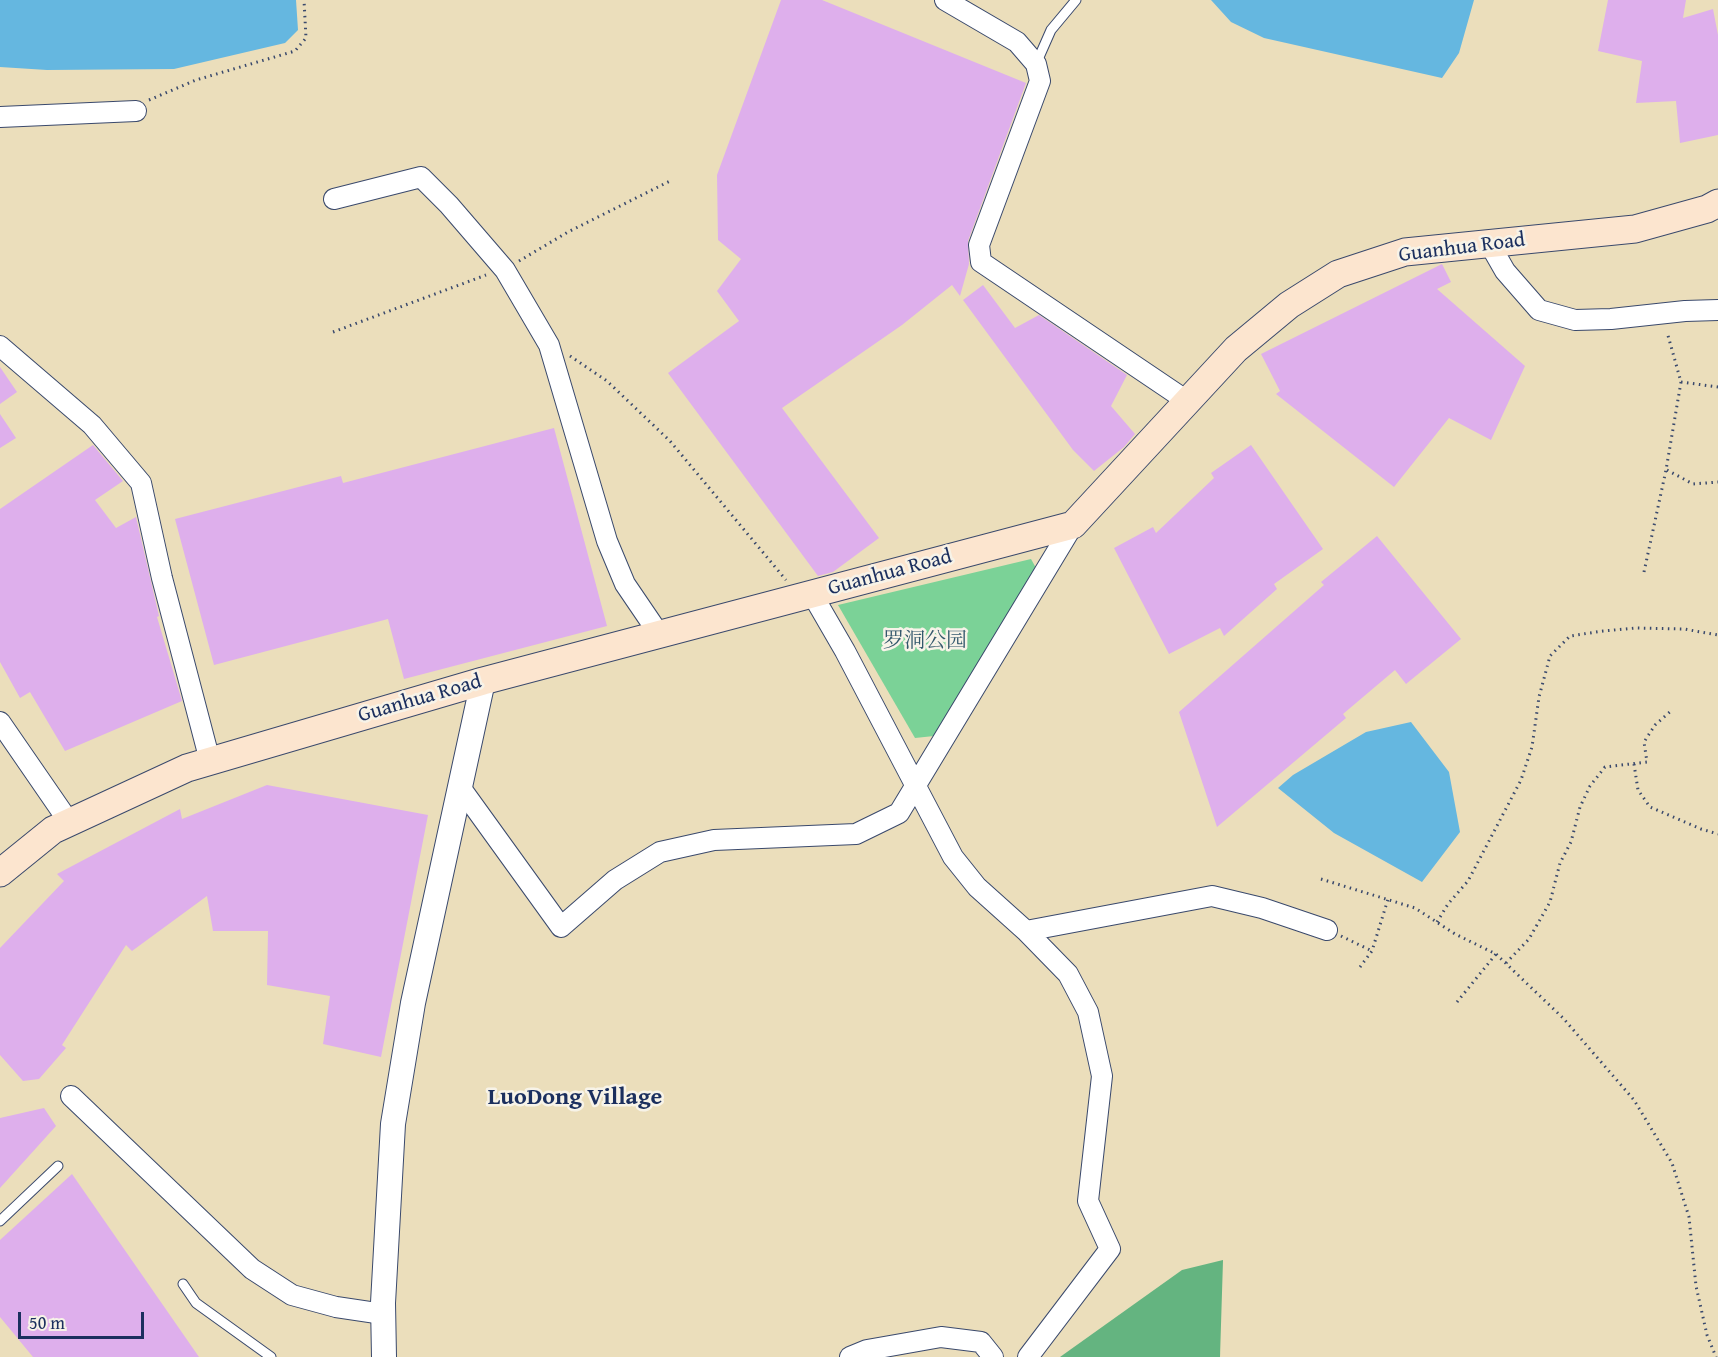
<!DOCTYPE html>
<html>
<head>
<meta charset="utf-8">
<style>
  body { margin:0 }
  #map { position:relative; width:1718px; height:1357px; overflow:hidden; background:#ebdebb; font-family:"Gentium Book Plus",serif }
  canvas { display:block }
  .scale { position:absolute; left:18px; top:1312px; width:126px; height:27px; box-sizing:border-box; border:3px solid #1b2f5e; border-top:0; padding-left:8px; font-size:18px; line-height:21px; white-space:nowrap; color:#1b2f5e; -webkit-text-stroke:4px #f7f3e8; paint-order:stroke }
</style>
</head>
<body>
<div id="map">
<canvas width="1718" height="1357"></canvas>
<div class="scale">50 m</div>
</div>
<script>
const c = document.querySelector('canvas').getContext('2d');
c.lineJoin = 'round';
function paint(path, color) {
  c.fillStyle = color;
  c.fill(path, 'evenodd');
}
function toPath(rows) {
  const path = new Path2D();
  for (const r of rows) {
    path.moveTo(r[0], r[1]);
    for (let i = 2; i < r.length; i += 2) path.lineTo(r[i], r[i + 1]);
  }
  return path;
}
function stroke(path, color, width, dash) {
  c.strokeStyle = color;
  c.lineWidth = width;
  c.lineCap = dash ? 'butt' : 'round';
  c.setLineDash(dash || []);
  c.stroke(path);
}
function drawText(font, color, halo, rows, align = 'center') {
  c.font = font + ' "Gentium Book Plus","Noto Serif SC",serif';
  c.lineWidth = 5;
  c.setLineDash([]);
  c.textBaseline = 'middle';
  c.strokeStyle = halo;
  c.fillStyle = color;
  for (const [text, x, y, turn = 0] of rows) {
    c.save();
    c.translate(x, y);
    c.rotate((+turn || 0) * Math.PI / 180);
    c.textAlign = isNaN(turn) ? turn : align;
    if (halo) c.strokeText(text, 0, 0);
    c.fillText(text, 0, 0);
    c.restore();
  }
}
paint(toPath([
  [1031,559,1036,568,934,736,915,738,838,605]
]), '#7bd297');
paint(toPath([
  [1223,1260,1220,1357,1060,1357,1182,1270]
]), '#64b480');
paint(toPath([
  [0,0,296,0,298,30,285,43,174,69,47,70,0,67],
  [1211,0,1474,0,1459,53,1442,78,1264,38,1231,22],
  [1411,722,1449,772,1460,832,1422,882,1334,833,1278,788,1293,775,1366,732]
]), '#65b7e0');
paint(toPath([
  [781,0,822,0,1026,83,968,241,969,264,960,296,952,285,902,325,782,408,879,538,833,572,818,576,668,373,739,321,717,291,741,259,718,240,717,175],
  [1608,0,1686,0,1683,18,1713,9,1718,35,1718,135,1680,143,1676,101,1636,103,1642,61,1598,51],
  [1442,264,1451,282,1437,289,1525,366,1491,440,1449,418,1394,487,1276,394,1280,391,1261,354],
  [983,285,1015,328,1039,315,1127,375,1111,406,1135,434,1124,447,1094,471,1073,450,963,300],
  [0,367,17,392,0,404],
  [0,414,16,438,0,448],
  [554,428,607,626,404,679,388,619,214,665,175,519,341,476,343,483],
  [93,445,123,481,95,500,116,528,136,517,159,616,157,617,182,701,65,751,30,692,20,698,0,662,0,509],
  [1251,445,1323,549,1274,584,1277,589,1224,636,1220,628,1169,654,1114,548,1153,527,1156,533,1214,478,1211,473],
  [1377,536,1461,639,1406,684,1395,670,1343,714,1346,718,1217,827,1179,712,1324,585,1321,582],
  [267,785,428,815,381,1057,323,1044,330,996,267,985,268,931,213,931,207,896,132,951,126,945,62,1045,66,1048,39,1079,23,1081,0,1055,0,948,64,881,57,874,180,809,182,819],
  [44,1108,56,1126,0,1188,0,1118],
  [72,1174,199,1357,33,1357,0,1317,0,1240]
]), '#deafec');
const service = toPath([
  [1036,64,1051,30,1076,0],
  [0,1221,58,1166],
  [183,1284,196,1303,271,1357]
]);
const minor = toPath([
  [945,0,1017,42,1036,64,1040,81,979,245,981,262,1187,401],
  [0,117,136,111],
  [334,199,421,177,449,205,505,270,549,345,607,541,625,584,659,634],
  [1489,243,1505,271,1539,310,1575,320,1611,319,1685,311,1718,310],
  [0,346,92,425,141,483,162,578,210,761],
  [812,594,845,651,953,857,977,887,1026,931],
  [0,722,69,822],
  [460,787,561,927,615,880,660,852,714,840,856,834,899,813,1073,525],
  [71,1096,252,1269,292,1295,336,1307,383,1314],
  [850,1357,867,1350,941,1337,981,1342,993,1357],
  [1028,1357,1110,1249,1088,1201,1102,1076,1088,1012,1068,974,1026,931,1212,896,1262,908,1327,930]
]);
const tertiary = toPath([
  [384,1357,383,1303,393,1124,413,1003,483,681]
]);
const secondary = toPath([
  [0,873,53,830,187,768,483,681,1073,525,1236,349,1289,305,1338,274,1405,252,1635,229,1707,209,1718,203]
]);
stroke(service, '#3a496c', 11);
stroke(minor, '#3a496c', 22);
stroke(tertiary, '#3a496c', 26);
stroke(secondary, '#3a496c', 29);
stroke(toPath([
  [149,100,196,80,295,51,306,38,304,0],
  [519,261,568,232,670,181],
  [333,332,486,275],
  [570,356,607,381,670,441,786,580],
  [1681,382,1718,387],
  [1667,470,1693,484,1718,482],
  [1644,572,1666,470,1681,382,1667,332],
  [1634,764,1638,790,1650,807,1701,829,1718,834],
  [1321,879,1415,908,1455,934,1496,954,1563,1018,1634,1100,1672,1163,1689,1217,1696,1286,1707,1335,1716,1357],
  [1437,922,1448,904,1468,881,1521,780,1532,747,1539,697,1550,656,1570,636,1603,631,1636,628,1684,629,1718,635],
  [1341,936,1372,951],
  [1506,963,1529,939,1550,902,1560,863,1571,842,1580,807,1590,786,1605,767,1647,762,1644,742,1655,725,1671,711],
  [1360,967,1372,951,1388,899],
  [1457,1002,1496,954]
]), '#3a496c', 3, [1.5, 4.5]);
stroke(service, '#fff', 9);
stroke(minor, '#fff', 20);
stroke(tertiary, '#fff', 24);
stroke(secondary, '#fce5cf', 27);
drawText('21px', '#1b2f5e', '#f7f3e8', [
  ["Guanhua Road",1462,248,-7],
  ["Guanhua Road",890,573,-15],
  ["Guanhua Road",420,699,-16]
]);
drawText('21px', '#33586c', '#f7f3e8', [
  ["罗洞公园",925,642]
]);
drawText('bold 24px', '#1b2f5e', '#f7f3e8', [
  ["LuoDong Village",575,1098]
]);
</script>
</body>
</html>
